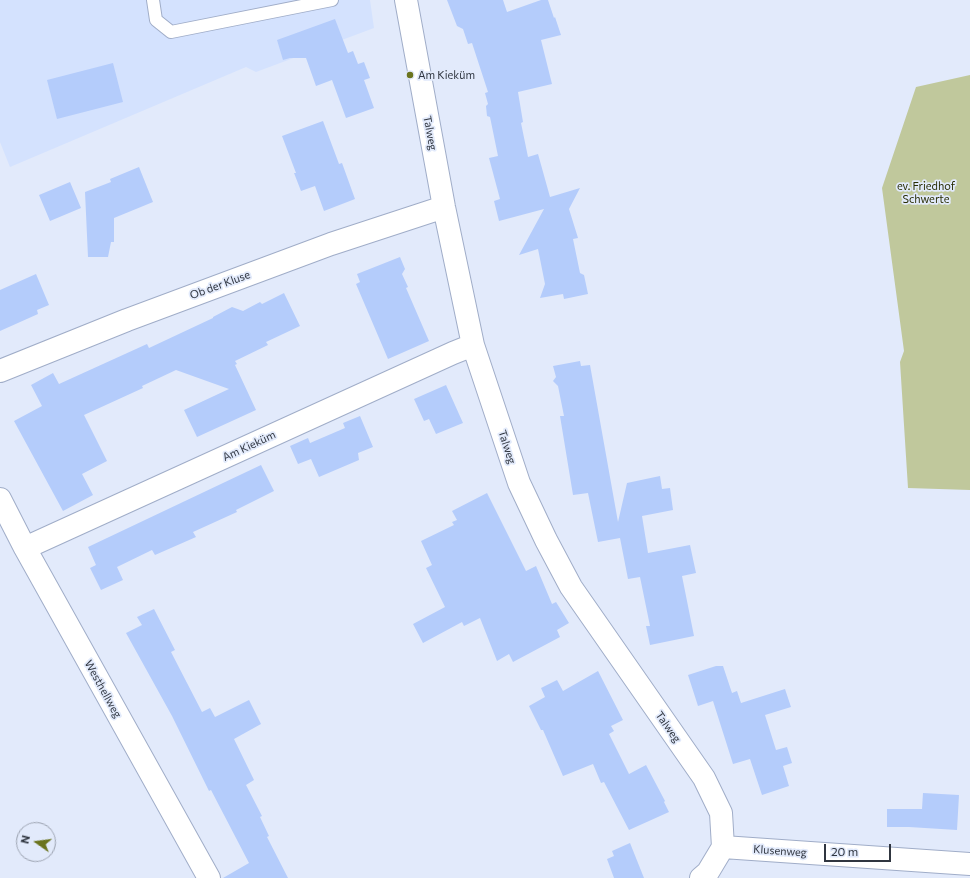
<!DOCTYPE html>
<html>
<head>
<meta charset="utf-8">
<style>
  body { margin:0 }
  #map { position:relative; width:970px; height:878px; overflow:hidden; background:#e2eafb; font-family:Commissioner,sans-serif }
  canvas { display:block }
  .north { position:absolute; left:16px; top:822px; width:40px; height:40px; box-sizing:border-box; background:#e2eafb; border:1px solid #9ba2b0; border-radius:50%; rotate:284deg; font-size:11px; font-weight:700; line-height:16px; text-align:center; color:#303640 }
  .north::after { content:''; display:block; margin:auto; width:14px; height:18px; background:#6b741e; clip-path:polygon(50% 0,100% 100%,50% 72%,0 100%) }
  .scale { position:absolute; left:824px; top:844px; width:67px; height:18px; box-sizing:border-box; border:2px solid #303640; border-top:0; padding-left:5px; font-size:12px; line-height:14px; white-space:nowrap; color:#303640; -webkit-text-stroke:3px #e2eafb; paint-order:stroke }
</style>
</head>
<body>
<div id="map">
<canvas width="970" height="878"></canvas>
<div class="north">N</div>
<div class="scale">20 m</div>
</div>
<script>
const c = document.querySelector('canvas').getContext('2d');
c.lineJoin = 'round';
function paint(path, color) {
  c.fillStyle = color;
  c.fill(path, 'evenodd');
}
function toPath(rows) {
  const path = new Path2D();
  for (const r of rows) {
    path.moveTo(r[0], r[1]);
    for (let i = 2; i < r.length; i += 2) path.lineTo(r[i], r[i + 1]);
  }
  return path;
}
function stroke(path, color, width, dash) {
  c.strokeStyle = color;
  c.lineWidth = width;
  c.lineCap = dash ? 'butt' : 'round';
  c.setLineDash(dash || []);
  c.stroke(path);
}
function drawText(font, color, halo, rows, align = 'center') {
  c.font = font + ' Commissioner,sans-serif';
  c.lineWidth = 3.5;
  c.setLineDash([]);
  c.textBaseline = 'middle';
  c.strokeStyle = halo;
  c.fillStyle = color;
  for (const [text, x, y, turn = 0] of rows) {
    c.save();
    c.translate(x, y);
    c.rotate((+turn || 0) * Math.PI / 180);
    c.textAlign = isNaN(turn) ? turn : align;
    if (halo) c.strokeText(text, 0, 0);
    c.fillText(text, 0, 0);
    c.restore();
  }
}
paint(toPath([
  [0,0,370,0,374,28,256,72,246,67,10,167,0,142]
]), '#d4e2fe');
paint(toPath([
  [970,75,970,490,908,488,900,362,904,351,882,188,916,87]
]), '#c0c89c');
paint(toPath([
  [447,0,503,0,507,12,541,0,548,0,554,18,555,17,561,35,541,40,552,84,518,92,523,122,521,123,528,157,538,154,550,197,580,188,569,209,578,238,573,239,580,273,584,275,588,294,564,299,563,294,540,298,545,284,538,249,519,255,544,209,499,221,494,201,500,199,489,158,498,156,490,117,487,116,486,106,488,104,485,93,488,92,472,43,468,44,463,29,457,26],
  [335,19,348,53,353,51,358,64,364,62,370,78,364,80,374,108,346,118,332,80,316,86,306,58,290,58,283,60,277,40],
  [113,63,123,102,57,119,47,80],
  [323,121,339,164,342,163,355,199,324,211,315,186,301,191,294,173,296,173,282,136],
  [139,167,153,202,114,218,114,242,111,242,108,257,88,257,85,192,111,182,110,179],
  [70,182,81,208,50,221,39,195],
  [400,257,405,269,402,274,408,287,406,288,429,341,388,359,356,284,360,282,357,274],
  [36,274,49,305,37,310,38,314,0,331,0,290],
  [284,293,300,326,266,342,268,345,235,361,237,364,235,365,256,410,197,437,184,410,229,389,176,370,142,386,143,388,84,415,107,461,82,474,93,495,63,511,14,421,42,406,31,385,53,373,59,384,147,344,149,348,213,318,213,317,232,307,243,311,260,302,262,304],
  [580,361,581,366,590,365,618,522,627,483,660,476,662,489,670,488,673,510,642,516,648,553,690,545,696,573,682,576,694,636,650,645,646,626,650,626,640,577,628,579,620,538,598,542,588,493,573,495,560,416,564,416,558,386,553,381,556,377,553,366],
  [446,385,463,423,436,434,429,419,424,421,414,399],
  [360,416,373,447,358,453,359,460,319,477,311,459,298,464,290,446,308,438,310,443,345,428,343,423],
  [261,465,274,491,236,510,237,512,193,532,196,537,155,555,152,550,117,567,123,580,101,590,90,568,96,565,88,547],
  [487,493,526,571,536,566,552,604,556,602,569,623,557,630,560,637,513,662,509,654,497,661,480,618,464,626,462,622,423,643,413,624,445,607,426,568,432,565,421,541,454,525,452,522,457,520,452,511],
  [154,609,175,650,171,652,202,712,210,708,215,717,249,700,261,724,234,739,254,780,246,785,262,816,260,817,269,836,267,837,288,878,223,878,249,863,211,790,209,791,172,716,126,633,142,625,137,617],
  [716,666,723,666,732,693,737,691,741,703,785,689,791,707,765,715,776,750,787,747,792,763,783,766,789,786,762,795,750,759,733,764,713,701,698,706,688,675],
  [598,671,623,720,611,726,614,731,609,734,629,774,646,765,665,801,664,802,669,812,629,830,604,782,601,783,593,764,563,776,543,730,541,730,529,706,545,697,541,688,557,680,563,691],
  [923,793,959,795,957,830,909,827,887,827,887,809,922,809],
  [630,843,644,878,614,878,607,859,614,856,612,851]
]), '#b4ccfb');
const service = toPath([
  [153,0,156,20,171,32,332,0]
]);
const minor = toPath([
  [406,0,444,207,473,345,519,483,546,540,571,587,704,778,721,813,723,847],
  [0,371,127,320,331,244,444,207],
  [0,499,25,548,209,878],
  [25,548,453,353,473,345],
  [723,847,970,864],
  [701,878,708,872,723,847]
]);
stroke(service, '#a0adc8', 14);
stroke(minor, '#a0adc8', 24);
stroke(service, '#fff', 12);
stroke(minor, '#fff', 22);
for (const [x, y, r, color] of [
  [410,75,4,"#6b741e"]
]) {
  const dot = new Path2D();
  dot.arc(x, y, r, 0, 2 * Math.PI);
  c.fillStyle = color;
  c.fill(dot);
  stroke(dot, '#e2eafb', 1.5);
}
drawText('11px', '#303640', '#e2eafb', [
  ["Am Kieküm",418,75]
], 'left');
drawText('11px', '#303640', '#e2eafb', [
  ["Talweg",430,133,80],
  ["Ob der Kluse",220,285,-20],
  ["Am Kieküm",249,446,-25],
  ["Talweg",507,447,72],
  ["Westhellweg",103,689,61],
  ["Talweg",668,727,55],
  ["Klusenweg",780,851,4]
]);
drawText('11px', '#282d03', '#e2eafb', [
  ["ev. Friedhof",926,186],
  ["Schwerte",926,199]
]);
</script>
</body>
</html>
